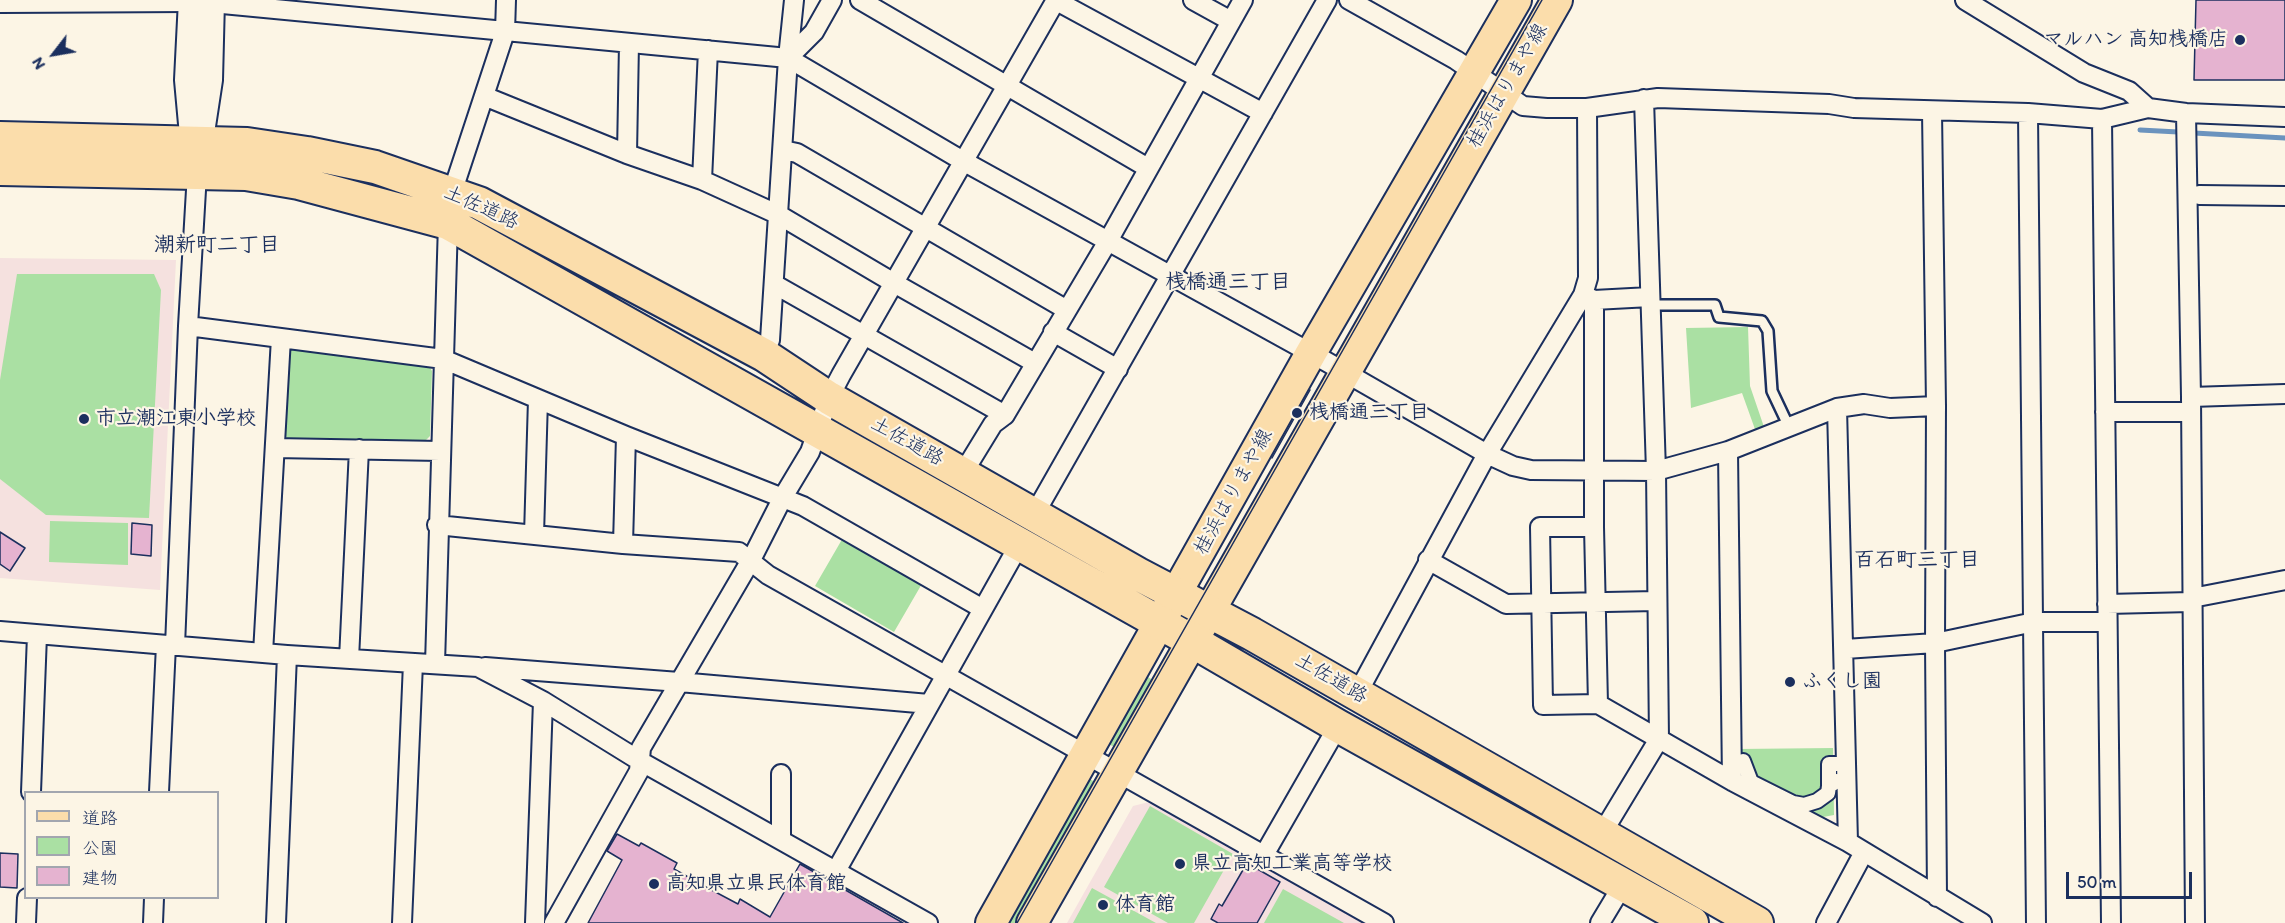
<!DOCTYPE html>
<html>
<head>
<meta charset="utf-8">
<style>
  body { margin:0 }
  #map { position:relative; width:2285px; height:923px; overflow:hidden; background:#fcf5e5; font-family:Itim,"Klee One",sans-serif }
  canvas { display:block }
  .legend { position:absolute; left:24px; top:791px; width:195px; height:108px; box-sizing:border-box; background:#fcf5e5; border:2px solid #a2a6af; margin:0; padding:8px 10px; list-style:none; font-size:18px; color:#1b2f5e }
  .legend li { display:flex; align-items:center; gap:12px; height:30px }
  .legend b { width:30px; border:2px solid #a2a6af }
  .north { position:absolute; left:24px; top:24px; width:60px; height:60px; -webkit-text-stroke:4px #fcf5e5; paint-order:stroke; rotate:239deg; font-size:16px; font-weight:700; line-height:24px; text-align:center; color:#1b2f5e }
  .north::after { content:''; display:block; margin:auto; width:21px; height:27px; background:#1b2f5e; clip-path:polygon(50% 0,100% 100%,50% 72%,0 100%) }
  .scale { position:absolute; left:2066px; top:872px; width:126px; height:27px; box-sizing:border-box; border:3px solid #1b2f5e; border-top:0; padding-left:8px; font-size:18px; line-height:21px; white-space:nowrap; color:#1b2f5e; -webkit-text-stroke:4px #fcf5e5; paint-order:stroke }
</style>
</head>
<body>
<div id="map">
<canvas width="2285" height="923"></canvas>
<ul class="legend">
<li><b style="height:8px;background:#fbddab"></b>道路</li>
<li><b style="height:16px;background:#aae0a3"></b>公園</li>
<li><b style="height:16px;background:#e5b3d0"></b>建物</li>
</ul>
<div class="north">N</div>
<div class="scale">50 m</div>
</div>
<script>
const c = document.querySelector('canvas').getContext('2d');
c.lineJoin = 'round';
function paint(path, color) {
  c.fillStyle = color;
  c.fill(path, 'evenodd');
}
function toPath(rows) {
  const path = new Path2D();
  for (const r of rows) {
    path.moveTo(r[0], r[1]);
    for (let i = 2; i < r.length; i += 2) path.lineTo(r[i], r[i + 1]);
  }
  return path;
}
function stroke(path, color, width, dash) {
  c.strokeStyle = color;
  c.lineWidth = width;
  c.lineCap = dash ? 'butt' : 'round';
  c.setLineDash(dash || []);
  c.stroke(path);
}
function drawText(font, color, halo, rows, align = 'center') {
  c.font = font + ' Itim,"Klee One",sans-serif';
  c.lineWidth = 4.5;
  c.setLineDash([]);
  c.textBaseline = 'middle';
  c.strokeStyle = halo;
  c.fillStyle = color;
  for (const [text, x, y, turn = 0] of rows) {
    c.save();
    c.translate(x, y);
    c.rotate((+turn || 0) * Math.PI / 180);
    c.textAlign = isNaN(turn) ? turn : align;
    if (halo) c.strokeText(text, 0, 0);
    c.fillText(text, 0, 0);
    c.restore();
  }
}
paint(toPath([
  [0,258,176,260,160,590,0,578],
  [1149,802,1363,923,1067,923,1133,806]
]), '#f5e1df');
paint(toPath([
  [17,274,154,274,161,290,149,518,46,515,0,479,0,380],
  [1748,327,1750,386,1764,427,1756,432,1742,393,1691,408,1686,328],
  [293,345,428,364,432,371,430,436,424,442,289,440,283,433,287,350],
  [50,521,128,523,128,565,49,562],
  [844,536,923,582,894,632,815,586],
  [1146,676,1160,684,1121,751,1107,743],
  [1833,748,1834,815,1823,817,1745,779,1738,749],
  [1088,778,1100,785,1022,923,1006,923],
  [1150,806,1233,854,1194,923,1168,923,1104,887],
  [1092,888,1156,923,1073,923],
  [1283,889,1344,923,1264,923]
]), '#aae0a3');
stroke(toPath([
  [2140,130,2178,132],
  [2194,133,2285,138]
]), '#6b93be', 5);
const building = toPath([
  [2196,0,2285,0,2285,80,2194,80,2196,0],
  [132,523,152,525,151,556,131,554,132,523],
  [0,532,25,548,10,571,0,564,0,532],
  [617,834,639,846,641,843,677,863,674,869,706,887,738,904,740,899,770,917,800,864,903,923,588,923,622,860,607,851,617,834],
  [0,853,18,854,17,888,0,887,0,853],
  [1247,863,1280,882,1257,923,1218,923,1211,919,1219,904,1222,906,1247,863]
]);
paint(building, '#e5b3d0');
stroke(building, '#1b2f5e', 1.5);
const service = toPath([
  [1650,305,1715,305,1719,317,1762,321,1768,331,1772,391,1789,427]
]);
const pedestrian = toPath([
  [1743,761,1751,782,1793,803,1804,805,1817,801,1828,793,1829,786,1837,781],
  [1829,786,1829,764,1837,764]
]);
const minor = toPath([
  [860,0,1148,168],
  [1055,0,1263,113],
  [1193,0,1231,21],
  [1349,0,1456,60,1523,106,1547,108,1587,108,1658,98,1829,104,1854,108,2028,113,2102,119,2148,108,2186,113,2285,117],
  [1965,0,2084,73,2129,91,2148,108],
  [0,3,191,2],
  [212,3,788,58,963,161,1327,362,1487,454,1513,466,1531,470,1656,471,1728,451,1837,408,1864,404,1890,408,1936,406],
  [788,58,814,32,832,0],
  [484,96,627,154,702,180,779,215,894,283,1035,363],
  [1932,111,1936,406,1935,643,1937,897],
  [2028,113,2036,923],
  [2186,113,2191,397,2195,923],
  [2102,119,2111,923],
  [783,150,797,153,1067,310],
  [627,154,629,43],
  [702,180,708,50],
  [2199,195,2285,196],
  [774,284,1005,415],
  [1584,295,1594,300,1650,297],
  [1594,300,1594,527,1598,704],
  [188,326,443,359,626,436,803,506,983,609],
  [1053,332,1118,369],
  [764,355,770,340,788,58,794,0],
  [2191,397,2285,394],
  [1837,408,1848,842],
  [2105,412,2191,412],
  [275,448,440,451],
  [1728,451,1732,781],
  [963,473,993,424,1005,415,1108,241,1243,0],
  [1034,515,1327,0],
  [437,525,623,544,739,552,768,575,1384,923],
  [1594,527,1540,527,1543,705,1598,704,1732,781,1848,842,1982,923],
  [534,535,538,399],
  [623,544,626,436],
  [1428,560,1506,604,1656,601],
  [2192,598,2285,580],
  [2107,604,2191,602],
  [0,631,287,655,478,667,543,701,640,761,928,923],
  [175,646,188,326,197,173],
  [1845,649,1935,643,2034,622,2107,622],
  [263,653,281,338],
  [349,659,359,449],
  [435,664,448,223,452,193,505,32,506,0],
  [485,667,679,682,929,704],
  [1357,694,1487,454,1583,295,1588,278,1587,108],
  [31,792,37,635],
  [159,792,166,645],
  [1601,835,1659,739,1656,471,1644,99],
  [781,839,781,774],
  [1264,855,1338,726],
  [836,871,1019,545],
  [26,923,27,898],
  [153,923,154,898],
  [276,923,287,655],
  [402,923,413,663],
  [535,923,543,701],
  [554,923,639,771,641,748,751,560,783,497,810,452,829,398,841,375,1056,0],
  [1600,923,1624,883],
  [1826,923,1864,852]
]);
const tertiary = toPath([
  [191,0,187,80,192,135],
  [198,159,210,80,212,0]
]);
const primary = toPath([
  [991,923,1311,353,1516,0],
  [1032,923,1557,0]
]);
const trunk = toPath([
  [0,138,247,144,307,153,375,167,479,203,764,355,829,398,1138,574,1252,634,1757,923],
  [0,169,246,174,299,183,448,223,1192,641,1338,726,1692,923]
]);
stroke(service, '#1b2f5e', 14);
stroke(pedestrian, '#1b2f5e', 18);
stroke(minor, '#1b2f5e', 22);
stroke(tertiary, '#1b2f5e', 28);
stroke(primary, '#1b2f5e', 34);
stroke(trunk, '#1b2f5e', 36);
stroke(service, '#fcf5e5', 9);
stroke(pedestrian, '#fcf5e5', 14);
stroke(minor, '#fcf5e5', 18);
stroke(tertiary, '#fcf5e5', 24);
stroke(primary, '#fbddab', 30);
stroke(trunk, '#fbddab', 32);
stroke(toPath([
  [1272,458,1310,390],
  [1017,923,1542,0]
]), '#1b2f5e', 1.5);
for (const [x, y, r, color] of [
  [2240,40,6,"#1b2f5e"],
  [1297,413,6,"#1b2f5e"],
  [84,419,6,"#1b2f5e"],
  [1790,682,6,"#1b2f5e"],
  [1180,864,6,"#1b2f5e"],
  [654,884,6,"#1b2f5e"],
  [1103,905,6,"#1b2f5e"]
]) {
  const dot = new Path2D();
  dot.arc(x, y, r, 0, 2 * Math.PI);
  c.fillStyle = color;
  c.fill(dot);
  stroke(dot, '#fcf5e5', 2);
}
drawText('bold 20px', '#1b2f5e', '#fcf5e5', [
  ["マルハン 高知桟橋店",2228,40,"right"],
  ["桟橋通三丁目",1309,413],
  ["市立潮江東小学校",96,419],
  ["ふくし園",1802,682],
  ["県立高知工業高等学校",1192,864],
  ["高知県立県民体育館",666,884],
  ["体育館",1115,905]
], 'left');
drawText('20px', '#1b2f5e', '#fcf5e5', [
  ["桂浜はりまや線",1508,86,-60],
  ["土佐道路",481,208,24],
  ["土佐道路",907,442,29],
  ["桂浜はりまや線",1234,492,-61],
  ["土佐道路",1331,679,30]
]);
drawText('bold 21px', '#1b2f5e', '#fcf5e5', [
  ["潮新町二丁目",217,246],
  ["桟橋通三丁目",1228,283],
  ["百石町三丁目",1917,561]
]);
</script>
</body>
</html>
